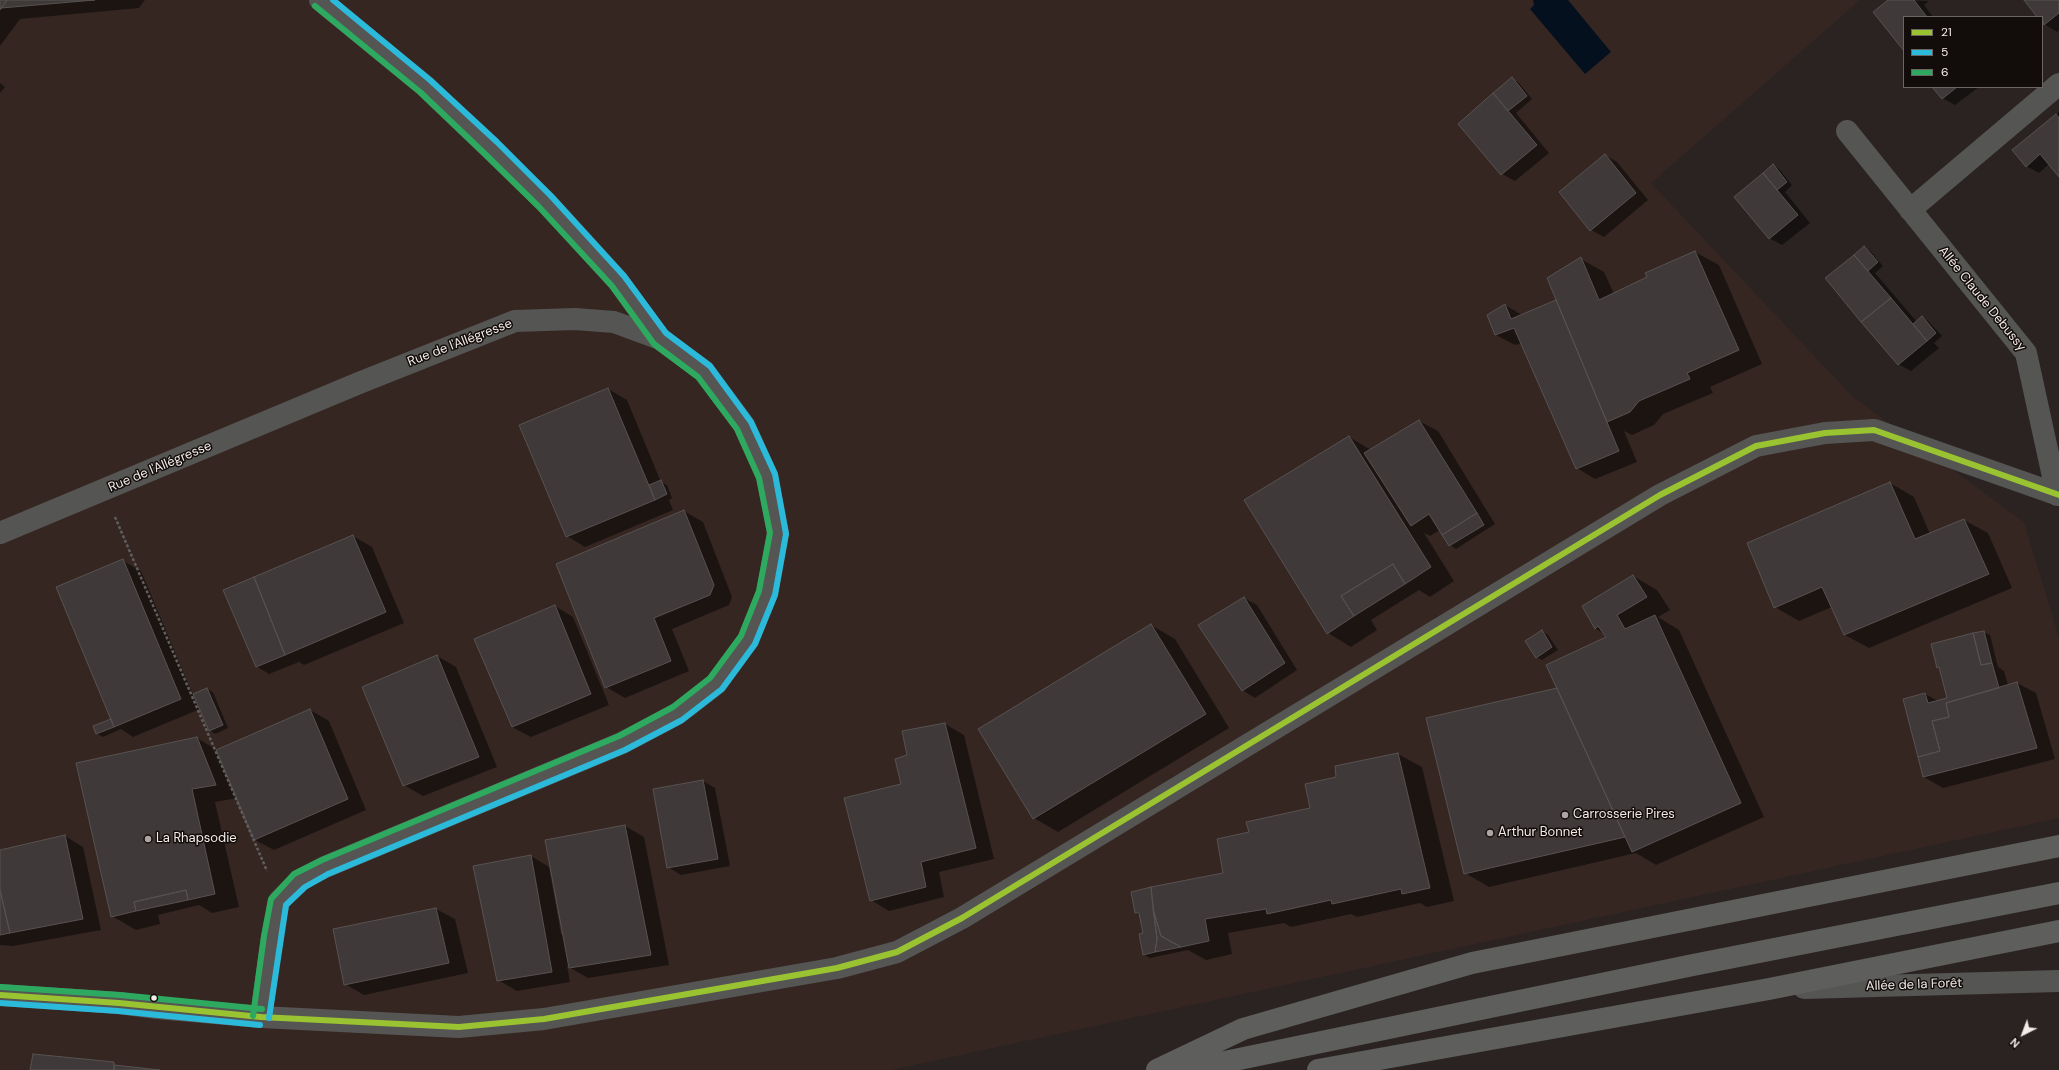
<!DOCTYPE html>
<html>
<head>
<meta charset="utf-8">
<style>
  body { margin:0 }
  #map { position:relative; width:2059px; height:1070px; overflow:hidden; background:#2a2322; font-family:"DM Sans",sans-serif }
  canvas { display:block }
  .legend { position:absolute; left:1903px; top:16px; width:140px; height:72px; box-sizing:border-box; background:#120d0b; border:1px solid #6c6663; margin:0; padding:5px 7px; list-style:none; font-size:12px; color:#f3ebe8 }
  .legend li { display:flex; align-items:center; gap:8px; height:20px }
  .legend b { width:20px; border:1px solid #6c6663 }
  .north { position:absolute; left:2003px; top:1014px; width:40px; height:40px; -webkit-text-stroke:3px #120d0b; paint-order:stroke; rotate:222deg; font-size:11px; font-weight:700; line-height:16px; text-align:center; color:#f3ebe8 }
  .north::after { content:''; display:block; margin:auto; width:14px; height:18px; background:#f3ebe8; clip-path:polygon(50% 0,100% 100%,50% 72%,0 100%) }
</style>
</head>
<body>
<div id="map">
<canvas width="2059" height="1070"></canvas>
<ul class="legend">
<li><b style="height:5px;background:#9ac331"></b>21</li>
<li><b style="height:5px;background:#2bbada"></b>5</li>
<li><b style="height:5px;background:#2daa5f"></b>6</li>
</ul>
<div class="north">N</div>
</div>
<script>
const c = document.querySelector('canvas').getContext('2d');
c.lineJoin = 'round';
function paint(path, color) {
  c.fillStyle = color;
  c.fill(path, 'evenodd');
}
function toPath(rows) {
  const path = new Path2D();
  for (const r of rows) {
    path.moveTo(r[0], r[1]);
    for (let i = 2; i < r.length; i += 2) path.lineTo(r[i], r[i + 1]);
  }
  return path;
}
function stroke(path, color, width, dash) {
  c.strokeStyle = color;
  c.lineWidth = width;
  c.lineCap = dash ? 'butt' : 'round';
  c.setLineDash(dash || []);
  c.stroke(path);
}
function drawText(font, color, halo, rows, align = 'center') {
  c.font = font + ' "DM Sans",sans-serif';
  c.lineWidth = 3;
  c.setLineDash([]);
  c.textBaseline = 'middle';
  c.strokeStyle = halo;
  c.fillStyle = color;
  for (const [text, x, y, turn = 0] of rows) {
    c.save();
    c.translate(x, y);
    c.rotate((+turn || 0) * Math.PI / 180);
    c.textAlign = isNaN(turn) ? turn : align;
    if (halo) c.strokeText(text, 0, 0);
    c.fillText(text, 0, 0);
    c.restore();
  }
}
paint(toPath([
  [0,0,1860,0,1651,183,1853,397,2024,522,2059,638,2059,818,891,1070,0,1070]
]), '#362621');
paint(toPath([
  [1533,0,1568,0,1611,52,1585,74,1530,9,1534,5]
]), '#04101e');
paint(toPath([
  [0,0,145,0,139,8,20,19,0,46],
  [1889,0,1929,1,1924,5,1933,17,1904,17,1904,50],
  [2025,0,2059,0,2059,30,2057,32,2044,24,2042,17,2038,17],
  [1512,79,1518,82,1532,99,1516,113,1549,153,1515,181,1502,174,1460,124],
  [0,83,5,87,0,93],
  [1933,87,1979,87,1955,105,1942,98],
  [2059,112,2059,176,2049,164,2039,173,2026,166,2013,150],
  [1605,155,1617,162,1648,200,1604,237,1591,230],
  [1773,166,1779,169,1792,185,1785,192,1810,223,1782,245,1769,238],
  [1864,247,1870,251,1883,266,1875,273,1917,322,1922,317,1928,321,1942,336,1934,343,1939,348,1911,371,1898,364,1826,279],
  [1695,252,1719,265,1762,364,1710,387,1713,393,1663,414,1654,425,1632,435,1624,431,1637,462,1595,479,1577,468,1522,343,1515,345,1496,335,1488,315,1505,305,1522,315,1557,301,1581,259,1604,272,1614,294,1648,278,1646,273],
  [608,389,627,400,661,482,667,485,672,498,669,500,673,510,585,547,567,536],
  [1419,421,1438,431,1495,524,1456,549,1450,545,1440,530,1430,536,1424,533,1454,581,1430,597,1419,590,1371,620,1377,630,1351,647,1328,633,1349,437,1371,450],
  [1890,483,1914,497,1930,534,1964,520,1988,533,2012,588,1869,648,1845,635,1832,607,1799,621,1775,607],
  [684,511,703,522,732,597,729,605,672,629,689,671,625,698,606,687],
  [353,536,372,547,404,623,304,665,299,662,269,674,256,666],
  [123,561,141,571,193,695,207,689,213,692,228,728,215,734,209,730,200,709,133,737,121,729,103,737,96,733,112,720],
  [1633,576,1657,590,1670,610,1658,617,1679,630,1764,817,1656,865,1636,853,1489,887,1465,873,1558,689,1607,638,1604,634,1595,628],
  [1244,598,1257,605,1297,670,1255,698,1242,690],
  [555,606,573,617,609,705,531,737,512,727],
  [1151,625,1175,639,1229,728,1058,832,1034,818],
  [1542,631,1548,635,1558,650,1542,660,1536,657],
  [1984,632,1990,635,1998,667,2004,671,2008,685,2017,683,2036,693,2055,759,1943,788,1924,777,1904,700,1925,694,1938,701,1949,699,1941,669,1937,667],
  [1993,669,1995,672,2000,692,1999,692],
  [437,656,456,667,497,767,423,796,404,785],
  [310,710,329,721,366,810,274,850,255,840,238,798,215,802,239,907,212,913,199,905,158,915,160,924,136,930,112,916,197,738,217,750],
  [945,724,964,735,994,859,939,872,944,897,889,911,871,900,908,756],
  [1398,754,1422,767,1454,901,1427,907,1420,903,1357,917,1351,914,1291,927,1284,923,1228,933,1232,954,1206,960,1188,950,1150,958,1144,955,1144,934,1141,916,1135,913,1225,874,1250,833,1311,809,1337,778],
  [703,781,715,788,730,866,681,875,668,867],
  [625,826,644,837,669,965,588,978,567,966,570,982,517,991,498,980,531,856,549,867,561,934,563,934],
  [65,836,83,847,101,930,13,946,0,945,0,851],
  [436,909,455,919,468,973,364,995,345,984,335,930]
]), '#0007');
const building = toPath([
  [0,0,7,0,0,10,0,0],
  [7,0,95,0,1,8,7,0],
  [1888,0,1914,0,1927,17,1904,17,1904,51,1873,12,1888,0],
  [2024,0,2059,0,2059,13,2044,25,2042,17,2037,17,2024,0],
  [1512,77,1527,96,1508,111,1493,93,1512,77],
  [1932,87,1957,87,1942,99,1932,87],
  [1493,93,1537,145,1501,175,1458,124,1493,93],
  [2056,114,2059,118,2059,177,2040,154,2026,167,2012,150,2056,114],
  [1605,154,1636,193,1590,231,1559,192,1605,154],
  [1773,164,1787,182,1777,190,1763,173,1773,164],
  [1763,173,1798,215,1769,239,1734,197,1763,173],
  [1864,246,1878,262,1868,271,1854,255,1864,246],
  [1695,251,1739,350,1687,373,1690,379,1639,401,1630,412,1607,422,1547,278,1581,257,1599,300,1647,277,1645,273,1695,251],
  [1854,255,1891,298,1861,322,1825,278,1854,255],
  [1891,298,1927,341,1898,365,1861,322,1891,298],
  [1556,300,1619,451,1576,469,1514,328,1495,335,1487,315,1505,304,1511,319,1556,300],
  [1922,316,1936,333,1927,341,1913,324,1922,316],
  [608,388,655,500,566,537,519,425,608,388],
  [1419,420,1477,513,1442,535,1429,514,1411,526,1364,453,1419,420],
  [1349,436,1431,567,1405,584,1393,564,1341,596,1354,616,1327,634,1244,500,1349,436],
  [661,480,667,494,655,500,649,485,661,480],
  [1890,482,1915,539,1964,519,1989,574,1844,635,1822,587,1774,608,1747,543,1890,482],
  [684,510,714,585,710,595,654,618,671,661,605,688,556,564,684,510],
  [1477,513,1484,525,1449,546,1442,535,1477,513],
  [353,535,386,612,285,655,254,577,353,535],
  [123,559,181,699,114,727,56,587,123,559],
  [1393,564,1405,584,1354,616,1341,596,1393,564],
  [1633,575,1647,597,1617,615,1625,629,1655,615,1741,803,1632,852,1546,665,1606,637,1598,626,1595,629,1582,606,1633,575],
  [254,577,285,655,256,667,223,590,254,577],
  [1244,597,1285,663,1242,691,1198,625,1244,597],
  [555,605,591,694,512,727,474,639,555,605],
  [1151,624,1206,714,1033,819,978,729,1151,624],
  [1542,630,1552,647,1536,658,1525,641,1542,630],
  [1984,631,1992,663,1981,665,1973,633,1984,631],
  [1973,633,1981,665,1992,663,1999,688,1946,703,1949,717,1932,721,1940,751,1918,757,1903,699,1925,693,1928,703,1947,698,1939,667,1937,668,1931,644,1973,633],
  [437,655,479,757,403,786,362,687,437,655],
  [2017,682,2037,748,1923,777,1918,757,1940,751,1932,721,1949,717,1946,703,2017,682],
  [207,688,223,725,209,731,193,694,207,688],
  [1557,688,1625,837,1464,874,1426,718,1557,688],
  [310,709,348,799,254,840,216,750,310,709],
  [111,719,114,727,96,734,93,726,111,719],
  [945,723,976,848,921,862,926,887,870,901,844,798,901,784,895,759,907,755,902,731,945,723],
  [197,737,216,785,192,789,215,894,188,900,186,890,134,902,136,911,111,917,76,763,197,737],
  [1398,753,1430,888,1402,894,1401,889,1332,904,1331,900,1267,914,1266,909,1205,919,1209,941,1181,947,1161,936,1153,909,1151,887,1223,873,1217,839,1249,832,1246,822,1310,808,1305,784,1336,777,1335,766,1398,753],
  [703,780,718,859,667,868,653,789,703,780],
  [625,825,651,955,569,968,545,840,625,825],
  [65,835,83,919,10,933,0,890,0,850,65,835],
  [531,855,552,972,497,981,473,866,531,855],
  [1151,887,1157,939,1155,952,1143,955,1139,934,1143,933,1139,913,1135,913,1131,892,1151,887],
  [0,890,10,933,0,935,0,890],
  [186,890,188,900,136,911,134,902,186,890],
  [436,908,449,963,344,985,333,929,436,908],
  [1153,909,1161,936,1181,947,1155,952,1157,939,1153,909],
  [33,1054,114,1062,114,1070,30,1070,33,1054],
  [114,1065,160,1070,114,1070,114,1065]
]);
paint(building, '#3f3a39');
stroke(building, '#575251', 1);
stroke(toPath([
  [115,517,267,871]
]), '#5f5e5d', 2.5, [3, 2]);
stroke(toPath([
  [320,0,425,86,545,201,618,281,660,339],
  [1847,131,2026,353,2057,495],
  [1910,210,2059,84],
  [0,533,359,383,515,321,575,319,614,322,660,339,704,371,744,425,767,476,778,533,767,593,748,640,716,684,677,714,622,743,325,867,300,880,279,901,272,937,261,1017],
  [1804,988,2059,981],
  [0,995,119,1003,157,1008,261,1017,459,1027,544,1019,837,968,897,952,962,918,1660,495,1756,446,1825,433,1874,430,2059,495]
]), '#555554', 22);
stroke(toPath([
  [1157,1070,1243,1029,1472,963,2059,846],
  [1186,1070,1693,965,2059,893],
  [1318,1070,1769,989,2059,931]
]), '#5e5e5d', 22);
stroke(toPath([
  [0,995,119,1003,261,1017,459,1027,544,1019,837,968,897,952,962,918,1660,495,1756,446,1825,433,1874,430,2059,495]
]), '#9ac331', 6);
stroke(toPath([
  [0,1003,118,1011,260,1025],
  [269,1018,286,905,305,887,328,874,625,750,682,720,722,689,755,644,775,595,786,534,775,474,751,422,710,366,666,333,624,276,551,196,497,142,430,80,333,0]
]), '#2bbada', 6);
stroke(toPath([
  [1,987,120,995,262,1009],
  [253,1016,264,936,271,899,294,874,322,860,619,736,673,707,710,678,741,636,759,591,770,533,759,478,737,429,698,377,654,344,612,286,539,207,485,154,420,92,315,6]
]), '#2daa5f', 6);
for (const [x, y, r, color] of [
  [1565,815,4,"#ada5a3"],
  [1490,833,4,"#ada5a3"],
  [148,839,4,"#ada5a3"],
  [154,998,3.5,"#f3ebe8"]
]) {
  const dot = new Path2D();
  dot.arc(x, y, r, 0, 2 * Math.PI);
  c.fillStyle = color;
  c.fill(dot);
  stroke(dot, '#120d0b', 1.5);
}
drawText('13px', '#f3ebe8', '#120d0b', [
  ["Allée Claude Debussy",1982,299,51],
  ["Rue de l'Allégresse",460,343,-21],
  ["Rue de l'Allégresse",160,467,-23],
  ["Allée de la Forêt",1914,985,-2]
]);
drawText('13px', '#f3ebe8', '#120d0b', [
  ["Carrosserie Pires",1573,815],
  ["Arthur Bonnet",1498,833],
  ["La Rhapsodie",156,839]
], 'left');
</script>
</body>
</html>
